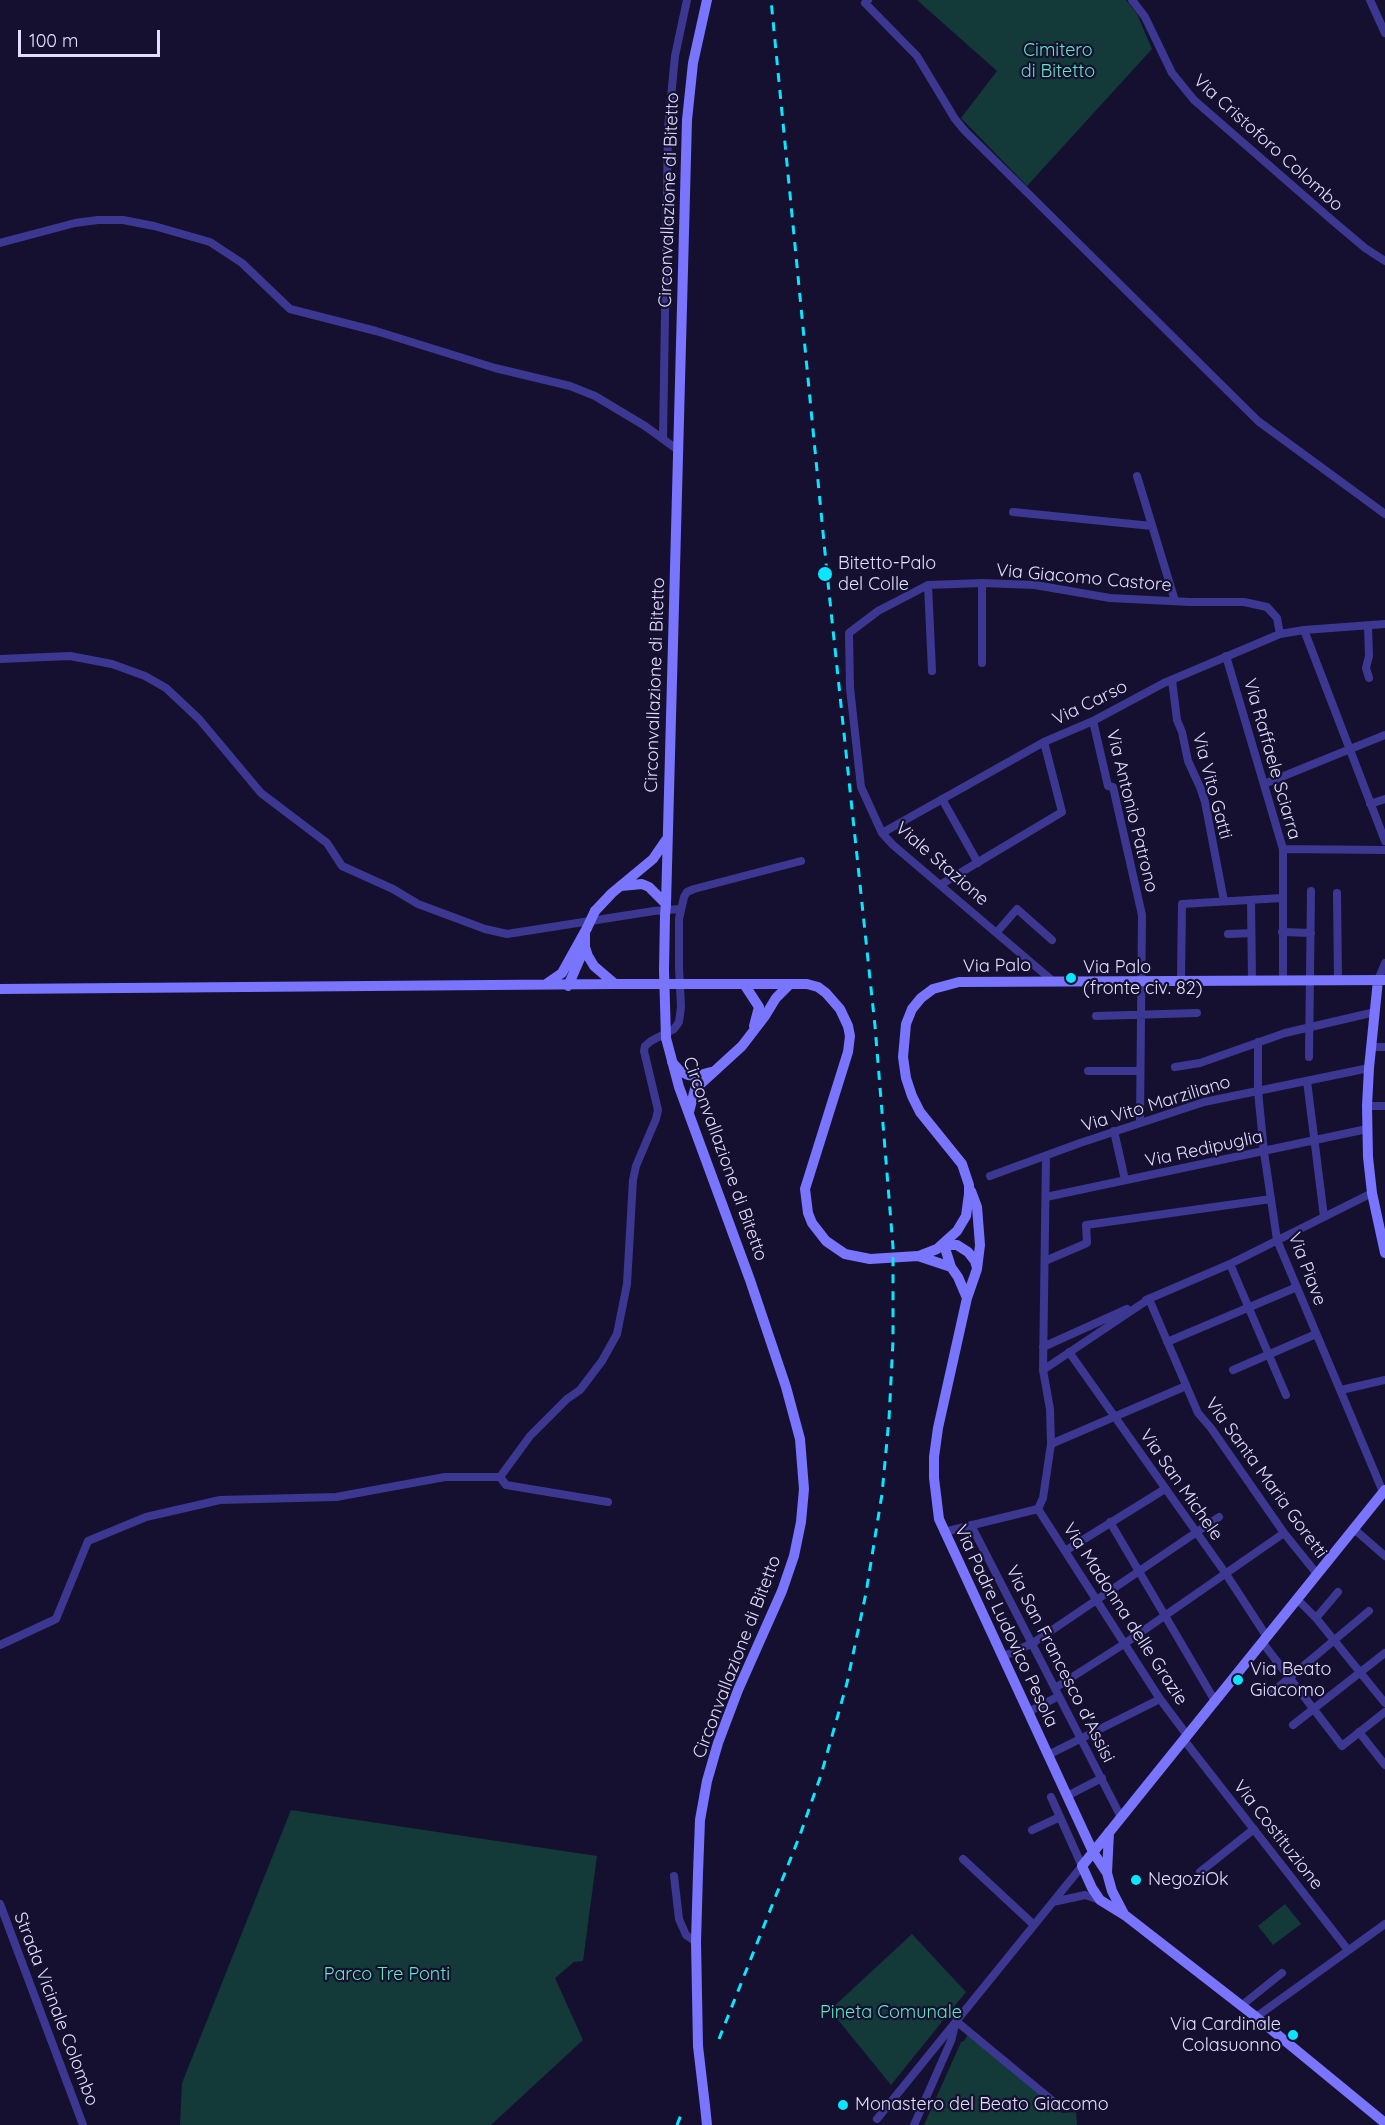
<!DOCTYPE html>
<html>
<head>
<meta charset="utf-8">
<style>
  body { margin:0 }
  #map { position:relative; width:1385px; height:2125px; overflow:hidden; background:#15102f; font-family:Quicksand,sans-serif }
  canvas { display:block }
  .scale { position:absolute; left:18px; top:30px; width:142px; height:27px; box-sizing:border-box; border:3px solid #e2deff; border-top:0; padding-left:8px; font-size:18px; line-height:21px; white-space:nowrap; color:#e2deff; -webkit-text-stroke:4px #15102f; paint-order:stroke }
</style>
</head>
<body>
<div id="map">
<canvas width="1385" height="2125"></canvas>
<div class="scale">100 m</div>
</div>
<script>
const c = document.querySelector('canvas').getContext('2d');
c.lineJoin = 'round';
function paint(path, color) {
  c.fillStyle = color;
  c.fill(path, 'evenodd');
}
function toPath(rows) {
  const path = new Path2D();
  for (const r of rows) {
    path.moveTo(r[0], r[1]);
    for (let i = 2; i < r.length; i += 2) path.lineTo(r[i], r[i + 1]);
  }
  return path;
}
function stroke(path, color, width, dash) {
  c.strokeStyle = color;
  c.lineWidth = width;
  c.lineCap = dash ? 'butt' : 'round';
  c.setLineDash(dash || []);
  c.stroke(path);
}
function drawText(font, color, halo, rows, align = 'center') {
  c.font = font + ' Quicksand,sans-serif';
  c.lineWidth = 4.5;
  c.setLineDash([]);
  c.textBaseline = 'middle';
  c.strokeStyle = halo;
  c.fillStyle = color;
  for (const [text, x, y, turn = 0] of rows) {
    c.save();
    c.translate(x, y);
    c.rotate((+turn || 0) * Math.PI / 180);
    c.textAlign = isNaN(turn) ? turn : align;
    if (halo) c.strokeText(text, 0, 0);
    c.fillText(text, 0, 0);
    c.restore();
  }
}
paint(toPath([
  [917,0,1126,0,1137,14,1152,49,1027,186,961,118,997,71],
  [291,1810,597,1856,583,1961,574,1962,555,1978,583,2040,491,2125,180,2125,182,2083],
  [1285,1904,1301,1924,1273,1945,1258,1926],
  [912,1934,966,1992,891,2085,830,2010],
  [967,2036,971,2036,1062,2113,1076,2112,1077,2125,924,2125,961,2042,964,2041]
]), '#133938');
stroke(toPath([
  [868,0,865,3,917,56,955,119,965,131,1258,421,1385,514],
  [1132,0,1145,17,1172,73,1194,100,1333,221,1365,248,1385,261],
  [1370,0,1385,33],
  [0,243,75,223,98,220,123,220,154,226,210,242,242,263,290,309,376,331,495,368,570,386,595,396,645,426,678,450],
  [663,439,668,129,675,56,687,0],
  [1137,476,1175,601],
  [1013,512,1152,526],
  [928,585,932,671],
  [1368,626,1369,656,1366,668,1369,678],
  [1304,630,1385,841],
  [1226,656,1283,849,1283,979],
  [0,659,70,656,112,664,145,676,166,688,199,719,261,793,327,843,342,866,393,889,418,904,485,929,507,934,654,911,680,909],
  [982,663,982,583],
  [1172,680,1177,720,1182,732,1188,761,1200,787,1205,802,1224,901],
  [1093,721,1108,786,1113,787,1142,915,1140,1122],
  [1264,784,1385,735],
  [942,799,978,863],
  [1370,804,1385,799],
  [882,833,1044,742],
  [1283,849,1385,850],
  [940,885,1062,812,1044,742,1093,721,1164,683,1280,634],
  [1337,893,1338,979],
  [1251,900,1252,980],
  [997,932,1017,909,1052,940],
  [1282,932,1311,933],
  [1228,934,1251,933],
  [1181,980,1182,904,1282,898],
  [1378,980,1385,963],
  [1054,982,893,845,882,833,861,787,850,688,849,633,878,611,928,585,982,583,1035,585,1110,598,1190,602,1244,602,1267,607,1277,618,1280,634,1304,630,1385,624],
  [1096,1016,1197,1013],
  [1258,1042,1258,1091,1264,1152,1277,1240,1383,1492],
  [1372,1047,1385,1047],
  [1309,1057,1311,891],
  [1175,1067,1200,1063,1285,1033,1375,1012],
  [1088,1071,1140,1071],
  [1307,1081,1324,1217],
  [1367,1106,1385,1106],
  [1114,1131,1125,1180],
  [990,1176,1080,1143,1204,1102,1369,1068],
  [1046,1197,1367,1129],
  [1045,1261,1087,1243,1086,1225,1271,1199],
  [1230,1264,1286,1395],
  [1146,1300,1230,1264,1372,1193],
  [1167,1342,1297,1287],
  [1043,1347,1127,1309],
  [1069,1352,1226,1574,1267,1637],
  [1043,1370,1149,1299,1198,1413,1211,1428,1284,1533,1317,1574],
  [1233,1370,1316,1334],
  [1341,1390,1385,1380],
  [1051,1444,1186,1386],
  [500,1477,506,1485,608,1502],
  [1038,1509,1043,1498,1051,1444,1050,1409,1043,1370,1046,1156],
  [1038,1509,1160,1699,1187,1735],
  [1110,1522,1215,1701],
  [971,1525,1121,1817],
  [1354,1529,1385,1556],
  [944,1532,1038,1509],
  [1065,1551,1165,1489],
  [1297,1599,1316,1618,1385,1703],
  [1316,1618,1338,1592],
  [1262,1642,1342,1746,1385,1712],
  [0,1645,56,1619,88,1541,146,1517,220,1500,336,1497,445,1477,500,1477,530,1436,567,1399,580,1390,602,1361,617,1334,627,1284,633,1180,636,1166,656,1119,658,1110,644,1051,645,1046,651,1041,674,1029,679,1022,681,1007,679,967,679,919,684,897,687,892,694,889,801,861],
  [1002,1657,1033,1643,1219,1517],
  [1055,1688,1124,1644,1284,1533],
  [1270,1694,1369,1611],
  [1028,1712,1059,1696],
  [1293,1725,1385,1653],
  [1359,1732,1385,1765],
  [1184,1740,1348,1950],
  [1048,1755,1160,1699],
  [1067,1796,1102,1778],
  [1032,1830,1060,1817],
  [963,1859,1034,1925],
  [1200,1872,1254,1829],
  [674,1876,679,1919,686,1935,696,1942],
  [1053,1902,1085,1895,1100,1900],
  [0,1904,83,2125],
  [1241,2006,1282,1973],
  [1256,2017,1385,1924],
  [877,2119,1082,1866,1051,1797],
  [914,2125,951,2041,956,2021,1054,2102]
]), '#3c3891', 8);
stroke(toPath([
  [621,886,642,884,649,887,666,904],
  [666,904,687,120,693,63,707,0],
  [595,911,612,893,653,859,666,840],
  [585,934,585,947,588,956,594,966,615,984],
  [664,970,665,915],
  [1378,980,1369,1068,1367,1106,1368,1157,1372,1193,1385,1253],
  [546,984,562,973,587,928],
  [744,984,759,1007,754,1026],
  [568,986,585,947],
  [0,989,615,984,807,984,818,987,826,993,840,1009,848,1026,850,1036,848,1052,805,1189,808,1213,812,1223,826,1241,845,1254,870,1259,918,1256,951,1267,958,1277,967,1298],
  [666,1038,679,1087,750,1280,786,1387,800,1439,804,1489,801,1522,794,1556,782,1591,738,1690,718,1743,707,1781,700,1820,698,1873,696,1942,698,2046],
  [672,1062,680,1071,688,1075,696,1076,711,1072],
  [689,1112,695,1089,742,1046,765,1016,776,998,790,984],
  [971,1191,977,1207,980,1245,977,1269,967,1298,938,1428,934,1457,934,1478,939,1519,1093,1852,1107,1873],
  [919,1256,937,1249,957,1231,966,1216,969,1194,969,1185,962,1164,920,1112,912,1096,906,1078,903,1057,906,1024,912,1009,921,998,933,989,959,982,1385,980],
  [951,1267,944,1245,957,1245,968,1252,975,1261,977,1268],
  [1385,1490,1082,1866,1092,1888,1100,1900,1126,1916,1256,2017,1385,2123],
  [1109,1832,1107,1873,1112,1891,1124,1914],
  [705,2106,707,2125]
]), '#7975ff', 10);
stroke(toPath([
  [719,2039,800,1835,821,1775,847,1683,866,1593,882,1494,889,1419,893,1341,893,1247,875,1026,827,573,771,0],
  [677,2125,683,2110]
]), '#0ae6ff', 3, [9, 8]);
stroke(toPath([
  [665,915,666,904],
  [587,928,595,911],
  [664,970,666,1038],
  [698,2046,705,2106]
]), '#7975ff', 10);
for (const [x, y, r, color] of [
  [825,574,8,"#0ae6ff"],
  [1071,978,6,"#0ae6ff"],
  [1238,1680,6,"#0ae6ff"],
  [1136,1880,6,"#0ae6ff"],
  [1293,2035,6,"#0ae6ff"],
  [843,2105,6,"#0ae6ff"]
]) {
  const dot = new Path2D();
  dot.arc(x, y, r, 0, 2 * Math.PI);
  c.fillStyle = color;
  c.fill(dot);
  stroke(dot, '#15102f', 2);
}
drawText('18px', '#60e9c7', '#15102f', [
  ["Cimitero",1058,51],
  ["di Bitetto",1058,72],
  ["Parco Tre Ponti",387,1975],
  ["Pineta Comunale",891,2013]
]);
drawText('18px', '#e2deff', '#15102f', [
  ["Via Cristoforo Colombo",1268,143,42],
  ["Circonvallazione di Bitetto",669,200,-88],
  ["Via Giacomo Castore",1084,578,5],
  ["Circonvallazione di Bitetto",655,685,-88],
  ["Via Carso",1090,703,-26],
  ["Via Raffaele Sciarra",1272,759,74],
  ["Via Vito Gatti",1212,786,75],
  ["Via Antonio Patrono",1132,811,76],
  ["Viale Stazione",942,864,41],
  ["Via Palo",997,966,-1],
  ["Via Vito Marziliano",1156,1104,-17],
  ["Via Redipuglia",1204,1149,-12],
  ["Circonvallazione di Bitetto",725,1159,70],
  ["Via Piave",1307,1269,69],
  ["Via Santa Maria Goretti",1266,1478,54],
  ["Via San Michele",1181,1485,55],
  ["Via Madonna delle Grazie",1125,1614,57],
  ["Via Padre Ludovico Pesola",1006,1626,65],
  ["Circonvallazione di Bitetto",737,1657,-69],
  ["Via San Francesco d'Assisi",1060,1664,63],
  ["Via Costituzione",1278,1835,52],
  ["Strada Vicinale Colombo",56,2009,69]
]);
drawText('18px', '#e2deff', '#15102f', [
  ["Bitetto-Palo",838,564],
  ["del Colle",838,585],
  ["Via Palo",1083,968],
  ["(fronte civ. 82)",1083,989],
  ["Via Beato",1250,1670],
  ["Giacomo",1250,1691],
  ["NegoziOk",1148,1880],
  ["Via Cardinale",1281,2025,"right"],
  ["Colasuonno",1281,2046,"right"],
  ["Monastero del Beato Giacomo",855,2105]
], 'left');
</script>
</body>
</html>
